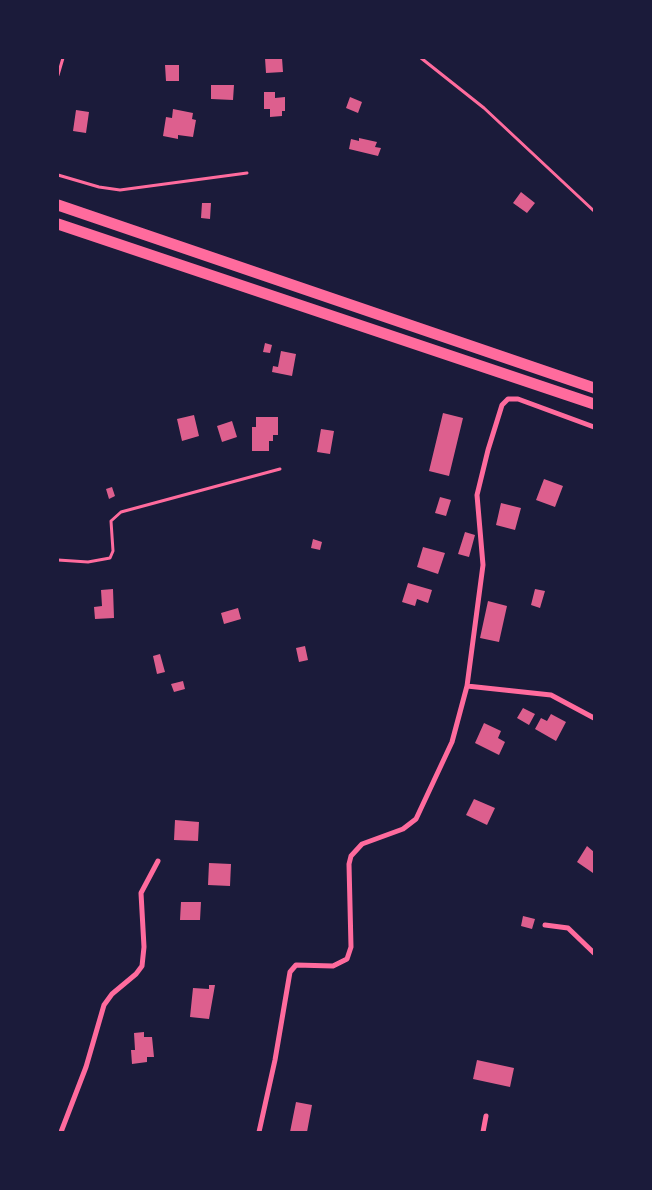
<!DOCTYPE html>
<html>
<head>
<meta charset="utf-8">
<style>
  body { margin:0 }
  #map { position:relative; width:652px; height:1190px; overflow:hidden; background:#1b1b3a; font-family:Karla,sans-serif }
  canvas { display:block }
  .frame { position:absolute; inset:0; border:59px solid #1b1b3a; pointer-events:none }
</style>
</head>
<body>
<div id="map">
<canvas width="652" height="1190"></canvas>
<div class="frame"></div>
</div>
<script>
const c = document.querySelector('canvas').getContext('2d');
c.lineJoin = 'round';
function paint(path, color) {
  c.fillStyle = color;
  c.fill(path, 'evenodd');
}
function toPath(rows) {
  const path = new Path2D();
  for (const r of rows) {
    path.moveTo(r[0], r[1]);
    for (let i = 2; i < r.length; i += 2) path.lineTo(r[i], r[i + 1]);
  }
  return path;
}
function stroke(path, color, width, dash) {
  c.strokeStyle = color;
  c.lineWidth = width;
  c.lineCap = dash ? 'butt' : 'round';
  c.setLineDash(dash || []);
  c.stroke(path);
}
paint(toPath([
  [265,58,282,58,283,72,266,73],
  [165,65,179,65,179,81,166,81],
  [211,85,234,85,233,100,211,99],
  [264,92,275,92,275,98,285,97,285,111,282,111,282,116,270,117,270,109,264,109],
  [350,97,362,102,358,113,346,108],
  [173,109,193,113,192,119,196,120,193,137,178,135,178,139,163,136,166,117,172,118],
  [76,110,89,112,86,133,73,131],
  [359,138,377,142,375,147,381,148,378,156,349,149,351,139,359,141],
  [521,192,535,203,527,213,513,203],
  [202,203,211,203,210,219,201,218],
  [265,343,272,345,270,353,263,352],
  [281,351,296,354,292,376,272,372,273,366,278,367],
  [443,413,463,418,449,476,429,471],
  [194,415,199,436,182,441,177,419],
  [256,417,278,417,278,435,273,435,273,441,269,441,269,451,252,451,252,427,256,427],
  [232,421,237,437,222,442,217,426],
  [321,429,334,431,330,454,317,452],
  [544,479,563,486,555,507,536,500],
  [112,487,115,496,109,499,106,489],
  [440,497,451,500,446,516,435,513],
  [501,503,521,508,515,530,496,525],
  [465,532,475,535,469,557,458,554],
  [313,539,322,542,320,550,311,548],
  [423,547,445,553,438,574,417,567],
  [408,583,432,590,428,603,417,599,415,606,402,602],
  [113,589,114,618,95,619,94,607,102,606,101,590],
  [535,589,545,591,540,608,531,605],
  [488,601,507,606,499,642,480,638],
  [238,608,241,619,224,624,221,613],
  [305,646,308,660,299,662,296,648],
  [160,654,165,672,157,674,153,656],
  [183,681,185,689,174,692,171,684],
  [523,708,535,714,529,725,517,718],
  [551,714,566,722,556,741,535,729,541,718,547,721],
  [484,723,501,731,498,738,505,742,499,755,475,743],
  [474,799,495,808,487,825,466,815],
  [175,820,199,822,198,841,174,840],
  [587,846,594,852,593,873,577,862],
  [209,863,231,864,230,886,208,885],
  [181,902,201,902,200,920,180,920],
  [523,916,535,919,532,929,521,926],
  [209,985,215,985,209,1019,190,1017,193,988,209,989],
  [144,1032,144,1037,152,1037,154,1057,147,1057,147,1062,132,1064,131,1050,135,1050,134,1033],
  [477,1060,514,1068,510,1087,473,1079],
  [296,1102,312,1105,307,1132,290,1132]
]), '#dd5f8e');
stroke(toPath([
  [421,58,484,108,594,211],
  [58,75,63,58],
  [58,175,99,187,120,190,247,173],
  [58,560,88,562,110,558,113,551,111,521,121,512,280,469]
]), '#ff6b9d', 3);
stroke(toPath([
  [467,686,483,565,477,495,488,450,502,405,508,399,518,399,594,427],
  [545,925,568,928,594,953],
  [61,1132,86,1067,104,1005,112,994,136,974,142,966,144,947,141,893,158,861],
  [259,1132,275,1060,290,972,296,965,333,966,347,959,351,947,349,864,351,856,362,844,403,829,416,819,452,742,467,686,551,695,594,718],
  [483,1132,486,1116]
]), '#ff6b9d', 5);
stroke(toPath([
  [58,205,594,388],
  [58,224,594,404]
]), '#ff6b9d', 11);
</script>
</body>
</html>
